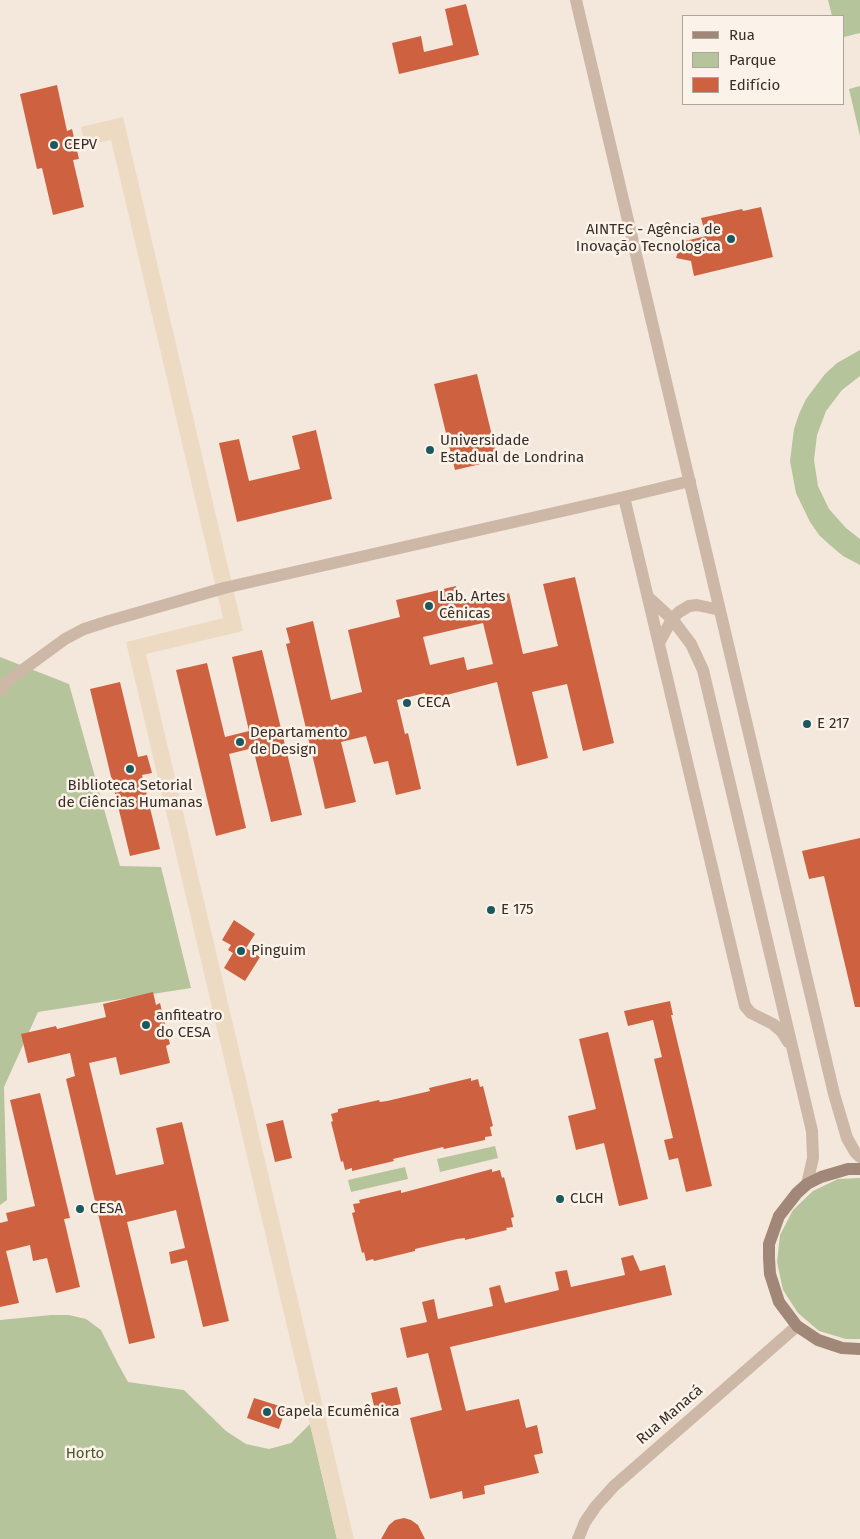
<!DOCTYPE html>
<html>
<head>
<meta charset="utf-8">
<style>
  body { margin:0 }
  #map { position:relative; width:860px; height:1539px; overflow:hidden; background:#f4e8dc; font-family:"Fira Sans",sans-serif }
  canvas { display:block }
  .legend { position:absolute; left:682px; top:15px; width:162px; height:90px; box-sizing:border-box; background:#fbf3e9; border:1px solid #ada49c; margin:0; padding:6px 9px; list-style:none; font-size:15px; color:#392d28 }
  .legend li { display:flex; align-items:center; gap:10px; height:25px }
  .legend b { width:25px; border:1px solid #ada49c }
</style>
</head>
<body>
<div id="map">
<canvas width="860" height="1539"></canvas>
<ul class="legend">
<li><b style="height:6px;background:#a18778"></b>Rua</li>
<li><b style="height:14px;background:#b6c49b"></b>Parque</li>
<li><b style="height:14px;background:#ce6240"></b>Edifício</li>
</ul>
</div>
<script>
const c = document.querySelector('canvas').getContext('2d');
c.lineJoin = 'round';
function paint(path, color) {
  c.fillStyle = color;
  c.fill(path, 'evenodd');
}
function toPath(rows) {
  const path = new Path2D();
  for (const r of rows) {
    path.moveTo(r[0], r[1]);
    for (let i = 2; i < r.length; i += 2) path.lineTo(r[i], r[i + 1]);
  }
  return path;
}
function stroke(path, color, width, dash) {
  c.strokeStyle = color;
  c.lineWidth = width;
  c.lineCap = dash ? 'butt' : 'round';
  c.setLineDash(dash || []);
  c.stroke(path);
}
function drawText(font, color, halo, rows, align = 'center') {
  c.font = font + ' "Fira Sans",sans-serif';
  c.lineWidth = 5;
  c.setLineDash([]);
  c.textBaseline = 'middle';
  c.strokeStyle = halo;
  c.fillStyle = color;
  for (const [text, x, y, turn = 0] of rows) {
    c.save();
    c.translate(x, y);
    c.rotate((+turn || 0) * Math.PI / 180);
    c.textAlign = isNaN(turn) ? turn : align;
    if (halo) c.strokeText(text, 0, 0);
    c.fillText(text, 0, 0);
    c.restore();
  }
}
paint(toPath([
  [828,0,860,0,860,33,844,37,844,16,832,16],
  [860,86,860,136,849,89],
  [860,350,860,376,842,390,826,411,817,435,814,460,818,486,829,509,846,528,860,539,860,565,843,556,831,546,819,535,810,522,796,493,790,461,794,429,799,414,806,399,825,374,837,363],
  [0,657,69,684,120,866,161,867,191,988,38,1012,4,1087,7,1200,0,1205],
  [495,1146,498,1158,440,1172,437,1159],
  [405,1167,408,1179,351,1192,348,1180],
  [860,1178,860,1339,846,1339,819,1331,798,1313,783,1290,777,1262,780,1235,793,1210,813,1191,838,1179],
  [51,1315,69,1315,86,1319,101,1330,117,1362,128,1382,184,1390,226,1431,246,1444,269,1449,291,1443,310,1424,337,1539,0,1539,0,1320]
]), '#b6c49b');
paint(toPath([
  [123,117,243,631,146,654,354,1539,337,1539,126,642,223,618,111,140,85,146,81,127]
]), '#eddac2');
paint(toPath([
  [466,4,479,55,399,74,392,43,421,36,424,52,453,45,445,9],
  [57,85,67,131,72,129,79,159,73,160,84,207,53,215,42,168,37,169,20,94],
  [761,207,773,257,694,276,691,261,676,258,681,242,706,236,701,218,742,209,743,211],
  [477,374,498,460,455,470,434,384],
  [316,430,332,499,237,522,219,443,239,439,249,481,300,469,292,436],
  [575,577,614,743,583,751,567,684,532,692,548,758,517,766,497,682,427,700,425,693,397,700,405,734,408,733,421,789,396,795,388,761,374,764,366,736,341,742,356,802,325,809,286,644,290,643,286,628,313,621,331,700,362,692,348,630,400,617,396,600,456,586,460,604,509,593,523,654,558,646,543,584],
  [483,623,493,664,467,670,464,657,430,665,423,637],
  [262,650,302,815,271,822,253,748,229,754,246,828,216,836,176,670,207,663,225,737,249,731,232,657],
  [120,682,138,757,147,755,152,773,142,775,160,849,130,856,90,689],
  [860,838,860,1007,855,1007,824,876,809,879,802,851],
  [234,920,255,934,246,948,260,957,245,981,224,968,233,953,228,950,231,945,222,940],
  [153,992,156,1005,160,1003,170,1044,166,1046,170,1063,120,1075,116,1057,89,1063,116,1175,164,1164,156,1128,182,1122,229,1321,203,1327,187,1260,171,1264,169,1252,185,1248,176,1210,127,1222,155,1338,129,1344,66,1079,75,1076,70,1053,28,1063,21,1034,56,1026,57,1029,106,1017,103,1004],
  [670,1001,673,1015,671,1015,712,1186,686,1192,678,1158,669,1160,664,1140,673,1138,654,1059,662,1057,653,1020,628,1026,624,1011],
  [608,1032,648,1199,619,1206,604,1143,576,1150,568,1116,596,1109,579,1039],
  [471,1078,471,1081,478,1079,480,1087,483,1086,493,1126,490,1127,492,1136,485,1137,485,1140,444,1149,443,1147,393,1159,394,1161,352,1171,352,1168,345,1170,343,1161,341,1162,331,1122,333,1121,331,1114,338,1112,338,1109,379,1100,380,1102,387,1101,430,1091,429,1088],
  [40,1093,70,1218,64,1219,80,1287,56,1293,47,1258,33,1261,30,1245,6,1251,19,1303,0,1307,0,1223,8,1221,6,1213,35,1206,10,1100],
  [283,1120,292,1158,275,1162,266,1124],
  [492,1169,492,1172,500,1170,502,1178,504,1177,514,1217,511,1218,513,1227,506,1228,507,1230,465,1240,465,1238,457,1239,415,1249,415,1251,374,1261,373,1259,366,1261,364,1252,362,1253,352,1213,355,1212,353,1204,360,1203,359,1200,401,1190,401,1193,409,1191],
  [633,1255,640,1271,665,1265,672,1295,450,1347,466,1411,519,1399,526,1428,537,1425,543,1453,534,1455,539,1473,484,1486,485,1494,463,1499,462,1491,430,1499,410,1418,442,1410,428,1353,407,1358,400,1328,427,1322,422,1302,434,1299,438,1319,493,1306,489,1288,500,1285,505,1303,559,1290,555,1272,567,1270,571,1287,625,1275,621,1258],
  [397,1387,401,1404,375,1410,371,1393],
  [254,1398,286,1408,279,1429,247,1418],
  [404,1518,411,1520,418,1525,425,1539,381,1539,389,1525,395,1520]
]), '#ce6240');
stroke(toPath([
  [576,0,834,1094,847,1138,855,1152,860,1157],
  [624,497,745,1006,751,1013,773,1024,782,1032,788,1042],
  [648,597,672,619,691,644,703,670,812,1131,813,1158,807,1184],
  [659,643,672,619,679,612,689,606,697,605,720,610],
  [0,691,7,682,24,669,65,639,84,629,109,621,224,588,624,497,690,481],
  [578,1539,585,1522,596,1506,614,1486,797,1326]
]), '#cdb8a7', 12);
stroke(toPath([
  [860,1169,848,1169,821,1177,807,1184,797,1193,779,1216,769,1244,769,1258,770,1274,779,1302,797,1326,818,1340,842,1348,860,1349]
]), '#a18778', 12);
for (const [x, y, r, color] of [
  [54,145,5,"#1a595d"],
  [731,239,5,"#1a595d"],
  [430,450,5,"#1a595d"],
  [429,606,5,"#1a595d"],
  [407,703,5,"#1a595d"],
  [807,724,5,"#1a595d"],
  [240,742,5,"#1a595d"],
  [130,769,5,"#1a595d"],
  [491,910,5,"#1a595d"],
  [241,951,5,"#1a595d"],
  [146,1025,5,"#1a595d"],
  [560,1199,5,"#1a595d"],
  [80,1209,5,"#1a595d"],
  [267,1412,5,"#1a595d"]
]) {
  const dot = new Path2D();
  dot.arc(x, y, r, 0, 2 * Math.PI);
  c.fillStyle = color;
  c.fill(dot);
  stroke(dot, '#fbf3e9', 2);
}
drawText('15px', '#392d28', '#fbf3e9', [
  ["CEPV",64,145],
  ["AINTEC - Agência de",721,230,"right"],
  ["Inovação Tecnologica",721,247,"right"],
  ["Universidade",440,441],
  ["Estadual de Londrina",440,458],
  ["Lab. Artes",439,597],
  ["Cênicas",439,614],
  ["CECA",417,703],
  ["E 217",817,724],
  ["Departamento",250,733],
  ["de Design",250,750],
  ["Biblioteca Setorial",130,786,"center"],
  ["de Ciências Humanas",130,803,"center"],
  ["E 175",501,910],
  ["Pinguim",251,951],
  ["anfiteatro",156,1016],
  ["do CESA",156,1033],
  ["CLCH",570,1199],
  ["CESA",90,1209],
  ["Capela Ecumênica",277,1412]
], 'left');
drawText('15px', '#392d28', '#fbf3e9', [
  ["Rua Manacá",670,1415,-41]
]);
drawText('15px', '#48592a', '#fbf3e9', [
  ["Horto",85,1454]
]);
</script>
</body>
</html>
